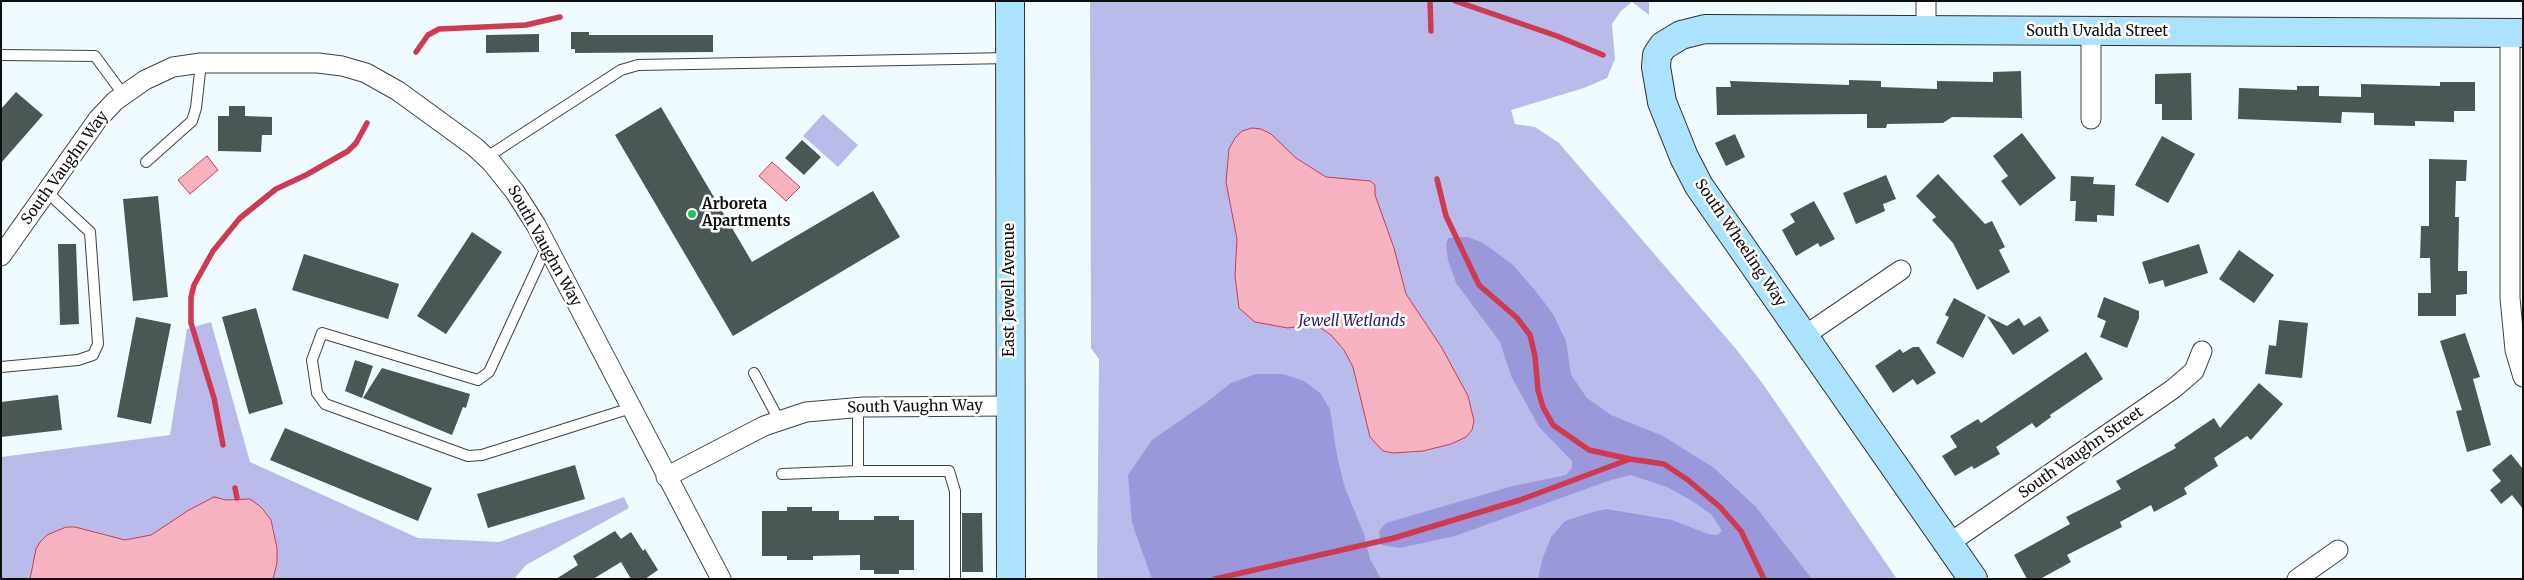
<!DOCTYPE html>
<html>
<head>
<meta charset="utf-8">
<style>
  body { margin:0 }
  #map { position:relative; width:2524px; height:580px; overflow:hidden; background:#f0fbff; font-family:Merriweather,serif }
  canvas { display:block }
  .frame { position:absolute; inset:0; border:2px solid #0e0e0e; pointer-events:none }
</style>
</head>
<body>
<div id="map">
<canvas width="2524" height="580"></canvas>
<div class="frame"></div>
</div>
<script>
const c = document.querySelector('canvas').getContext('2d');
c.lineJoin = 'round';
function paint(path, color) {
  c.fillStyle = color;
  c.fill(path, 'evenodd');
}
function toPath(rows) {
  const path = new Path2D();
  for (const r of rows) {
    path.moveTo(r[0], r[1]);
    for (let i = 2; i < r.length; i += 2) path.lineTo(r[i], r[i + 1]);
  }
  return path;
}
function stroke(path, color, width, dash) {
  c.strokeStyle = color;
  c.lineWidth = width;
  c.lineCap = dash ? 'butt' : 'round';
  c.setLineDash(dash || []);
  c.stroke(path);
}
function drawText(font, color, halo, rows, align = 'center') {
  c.font = font + ' Merriweather,serif';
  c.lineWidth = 5;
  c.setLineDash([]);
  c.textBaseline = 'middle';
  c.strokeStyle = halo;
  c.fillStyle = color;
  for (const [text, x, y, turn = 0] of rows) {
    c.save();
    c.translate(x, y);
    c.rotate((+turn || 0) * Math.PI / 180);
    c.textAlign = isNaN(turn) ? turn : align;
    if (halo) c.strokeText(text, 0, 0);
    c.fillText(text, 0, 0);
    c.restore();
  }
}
paint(toPath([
  [1090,1,1649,1,1649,15,1632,2,1621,11,1612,24,1615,59,1607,78,1584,88,1511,110,1515,124,1535,127,1559,143,1736,349,1763,384,1897,579,1097,579,1099,359,1091,348],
  [823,114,858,145,838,167,803,136],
  [211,322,250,462,418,538,499,542,624,497,629,508,526,565,514,579,1,579,1,457,170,435,187,329]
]), '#b9bcea');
paint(toPath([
  [1468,237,1483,243,1512,264,1534,289,1553,314,1566,341,1571,375,1587,398,1611,415,1663,436,1714,468,1756,507,1812,579,1538,579,1542,560,1551,537,1565,521,1593,512,1606,509,1672,520,1708,534,1717,535,1722,531,1712,515,1694,502,1667,487,1631,475,1611,480,1455,536,1400,548,1381,545,1379,531,1386,523,1513,486,1566,475,1572,468,1572,461,1539,427,1511,376,1500,342,1456,283,1448,260,1446,245,1448,238],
  [1256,374,1283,374,1304,381,1320,393,1330,409,1337,456,1345,488,1364,534,1370,559,1381,579,1152,579,1132,523,1128,475,1152,440,1207,402,1231,383]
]), '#9898db');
const water = toPath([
  [1252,128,1261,129,1271,134,1296,158,1326,177,1370,181,1375,185,1375,195,1394,248,1406,294,1442,348,1468,396,1474,421,1472,430,1466,437,1451,444,1423,451,1393,453,1383,451,1370,437,1353,367,1344,350,1331,335,1315,324,1288,328,1255,322,1239,308,1235,276,1237,239,1226,182,1229,149,1235,138,1242,131,1252,128],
  [207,156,218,170,190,194,178,180,207,156],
  [772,162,800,187,786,201,759,176,772,162],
  [214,497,226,500,250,499,261,507,271,520,277,548,277,563,273,579,30,579,36,549,40,542,47,535,66,527,75,527,125,540,151,535,189,510,214,497]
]);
paint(water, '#f7b4c0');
stroke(water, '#cf3a51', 1);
stroke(toPath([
  [1430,1,1431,31],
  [1455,1,1557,36,1603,55],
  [416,52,428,35,439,29,526,25,560,17],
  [1437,179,1446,216,1479,285,1517,318,1530,335,1535,356,1538,390,1543,407,1553,425,1589,450,1630,459,1664,464,1688,480,1720,507,1741,531,1764,579],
  [223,445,214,398,191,323,191,297,194,285,213,251,240,218,276,189,306,175,348,151,356,143,367,123],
  [235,488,237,498],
  [1215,579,1394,538,1520,500,1630,459]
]), '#cf3a51', 5.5);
paint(toPath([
  [571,32,589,32,589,35,713,35,713,52,575,53,575,49,571,49],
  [539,34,539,52,486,53,486,35],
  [2021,71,2022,118,1952,117,1943,123,1887,124,1886,128,1867,128,1867,114,1717,115,1716,87,1731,87,1730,81,1849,85,1849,80,1881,81,1881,87,1937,89,1937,81,1993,82,1993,72],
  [2191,73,2192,120,2162,120,2162,104,2155,104,2155,74],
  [2440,82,2475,82,2475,111,2454,111,2454,122,2415,121,2415,126,2374,125,2374,113,2342,112,2341,123,2238,119,2239,88,2297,90,2297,86,2319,86,2319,96,2361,97,2361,84,2440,86],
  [16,92,43,115,1,163,1,109],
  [229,106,245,106,245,116,272,117,272,135,262,135,261,152,218,151,218,116,229,116],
  [661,107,752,262,873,191,900,237,733,336,615,135],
  [2022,133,2056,178,2020,206,2001,181,2008,176,1993,156],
  [1735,134,1745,157,1726,166,1715,143],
  [2162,136,2195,154,2168,203,2135,185],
  [802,140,821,157,804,175,785,158],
  [2429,159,2467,160,2466,181,2456,181,2455,217,2459,217,2458,271,2467,271,2467,294,2456,295,2456,316,2418,316,2418,293,2431,293,2430,258,2420,258,2421,226,2429,226],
  [1938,174,1985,224,1992,221,2005,247,1999,250,2010,272,1977,290,1953,243,1932,220,1936,217,1916,196],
  [1886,175,1896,199,1883,204,1885,211,1856,224,1843,193],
  [2071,176,2094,177,2093,184,2115,185,2114,216,2097,215,2097,222,2075,221,2076,201,2070,201],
  [158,196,168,297,133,301,123,199],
  [1814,201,1835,239,1820,247,1818,243,1796,256,1782,230,1795,222,1790,214],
  [472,232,502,252,446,334,417,316],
  [58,244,76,244,79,324,60,325],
  [2199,244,2208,273,2165,287,2163,280,2149,284,2142,262],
  [2239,250,2274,275,2254,303,2219,279],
  [304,254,399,284,388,319,292,290],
  [2104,297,2139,311,2139,318,2127,348,2100,337,2106,321,2097,317],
  [1954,298,1986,315,1963,358,1936,343,1949,317,1945,315],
  [256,308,283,404,249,414,222,317],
  [1987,316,2007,326,2019,318,2024,326,2040,316,2049,331,2013,355],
  [136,317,171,324,151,424,117,417],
  [2279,320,2308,323,2302,378,2265,374,2269,345,2276,346],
  [2465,333,2480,377,2473,379,2491,445,2467,452,2456,411,2462,410,2440,341],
  [1913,347,1919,347,1936,373,1917,385,1913,379,1893,393,1875,366,1900,349,1903,353],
  [2086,352,2103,379,2050,415,2051,417,2036,428,2032,423,1996,447,2000,454,1974,469,1972,466,1955,476,1942,456,1957,447,1950,436,1978,419,1981,423],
  [355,360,373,366,362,398,345,391],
  [382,368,470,394,466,408,463,407,452,435,363,398],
  [2259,383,2283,404,2251,440,2247,436,2214,458,2218,466,2184,488,2187,494,2154,512,2151,505,2120,522,2122,527,2067,555,2071,562,2040,579,2027,579,2014,555,2070,524,2066,517,2121,489,2116,481,2176,448,2174,445,2214,418,2220,428],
  [58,395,62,430,1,437,1,402],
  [285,428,432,488,418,521,270,460],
  [2511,454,2523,469,2523,509,2512,495,2501,504,2490,490,2501,481,2492,470],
  [575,465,585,499,488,528,477,494],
  [787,507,812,507,812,511,839,511,839,520,874,520,874,516,899,516,899,520,914,520,914,570,899,570,899,574,874,574,874,570,860,570,860,555,813,556,813,560,787,560,787,556,762,556,762,511,787,511],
  [962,513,982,513,983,572,962,572],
  [615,531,621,539,631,532,643,551,645,549,658,570,645,579,631,579,621,562,593,579,556,579,578,565,573,556]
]), '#4b5755');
const lane = toPath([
  [1,55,95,56,123,94],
  [487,157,621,70,638,65,1009,58],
  [146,162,192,121,196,108,201,63],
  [547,246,489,372,478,380,322,333,312,360,317,393,325,404,468,456,482,455,631,408],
  [1,367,78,360,93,355,98,344,90,232,47,192],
  [754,373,779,420],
  [858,407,858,471,949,471,955,491,955,579],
  [782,474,858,471]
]);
const street = toPath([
  [1926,31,1926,1],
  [2510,33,2510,298,2515,350,2523,377],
  [2091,119,2091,32],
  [1,256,98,119,115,101,145,80,173,67,201,63,318,63,342,66,366,73,398,91,475,147,492,163,515,192,536,225,721,579],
  [1804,336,1901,270],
  [666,477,764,426,806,412,864,407,1010,406],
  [1948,544,2173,389,2194,371,2202,351],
  [2297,579,2338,550]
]);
const secondary = toPath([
  [1010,1,1011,579],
  [1973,579,1699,186,1684,157,1662,102,1656,67,1657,55,1663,46,1681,35,1705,29,2523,33]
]);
stroke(lane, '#414141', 12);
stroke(street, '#414141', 21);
stroke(secondary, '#303030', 30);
stroke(lane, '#fff', 10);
stroke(street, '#fff', 19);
stroke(secondary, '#abe3ff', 28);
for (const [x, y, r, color] of [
  [692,214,5,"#24c163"]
]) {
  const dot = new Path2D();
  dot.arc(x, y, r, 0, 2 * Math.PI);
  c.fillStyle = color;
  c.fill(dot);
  stroke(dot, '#fff', 2);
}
drawText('15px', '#0e0e0e', '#fff', [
  ["South Uvalda Street",2097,32],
  ["South Vaughn Way",65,168,-54],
  ["South Wheeling Way",1740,243,56],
  ["South Vaughn Way",544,246,61],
  ["East Jewell Avenue",1010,290,-90],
  ["South Vaughn Way",915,407,-1],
  ["South Vaughn Street",2081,453,-35]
]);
drawText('bold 15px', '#0e0e0e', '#fff', [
  ["Arboreta",702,205],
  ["Apartments",702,222]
], 'left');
drawText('italic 15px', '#2f1d68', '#fff', [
  ["Jewell Wetlands",1352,322]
]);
</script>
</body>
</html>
